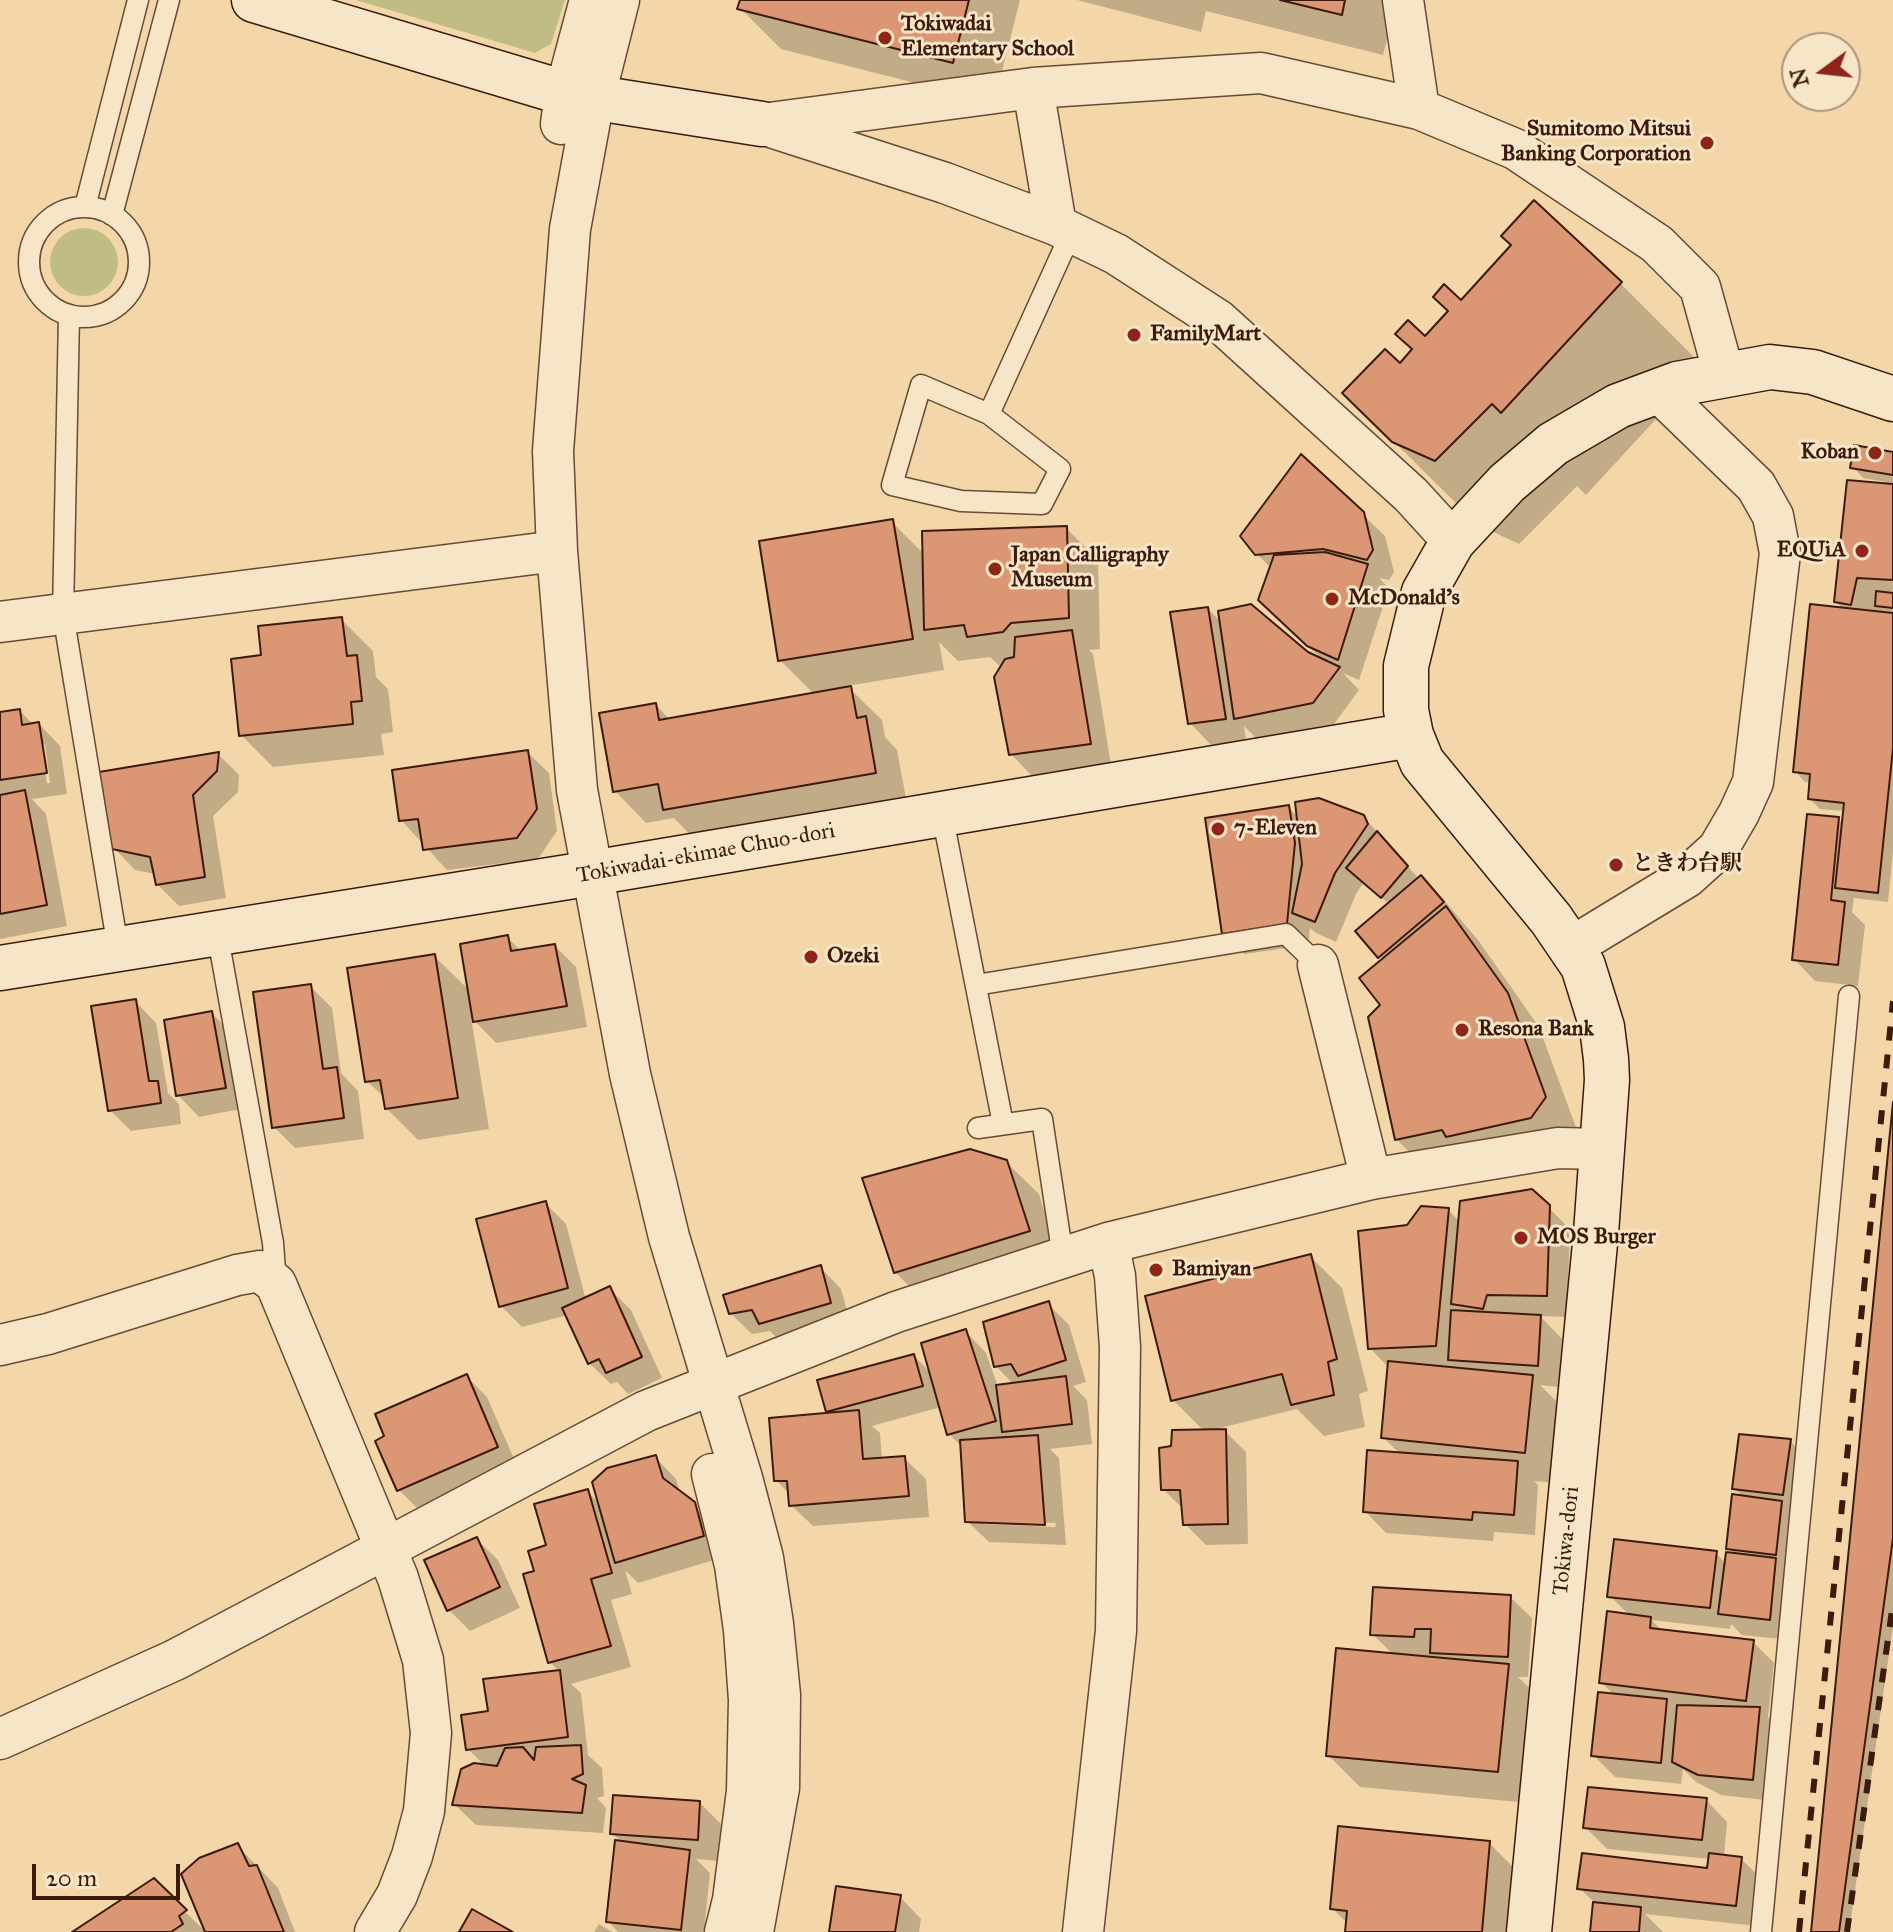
<!DOCTYPE html>
<html>
<head>
<meta charset="utf-8">
<style>
  body { margin:0 }
  #map { position:relative; width:1893px; height:1932px; overflow:hidden; background:#f3d7a9; font-family:"IM FELL Great Primer",serif }
  canvas { display:block }
  .north { position:absolute; left:1781px; top:32px; width:80px; height:80px; box-sizing:border-box; background:#f7e5c7; border:2px solid #ad947d; border-radius:50%; rotate:255deg; font-size:22px; font-weight:700; line-height:32px; text-align:center; color:#3d1a0d }
  .north::after { content:''; display:block; margin:auto; width:28px; height:36px; background:#8f2418; clip-path:polygon(50% 0,100% 100%,50% 72%,0 100%) }
  .scale { position:absolute; left:32px; top:1864px; width:148px; height:36px; box-sizing:border-box; border:4px solid #3d1a0d; border-top:0; padding-left:10px; font-size:24px; line-height:28px; white-space:nowrap; color:#3d1a0d; -webkit-text-stroke:6px #f7e5c7; paint-order:stroke }
</style>
</head>
<body>
<div id="map">
<canvas width="1893" height="1932"></canvas>
<div class="north">N</div>
<div class="scale">20 m</div>
</div>
<script>
const c = document.querySelector('canvas').getContext('2d');
c.lineJoin = 'round';
function paint(path, color) {
  c.fillStyle = color;
  c.fill(path, 'evenodd');
}
function toPath(rows) {
  const path = new Path2D();
  for (const r of rows) {
    if (r.length === 3) {
      path.moveTo(r[0] + r[2], r[1]);
      path.arc(r[0], r[1], r[2], 0, 2 * Math.PI);
      continue;
    }
    path.moveTo(r[0], r[1]);
    for (let i = 2; i < r.length; i += 2) path.lineTo(r[i], r[i + 1]);
  }
  return path;
}
function stroke(path, color, width, dash) {
  c.strokeStyle = color;
  c.lineWidth = width;
  c.lineCap = dash ? 'butt' : 'round';
  c.setLineDash(dash || []);
  c.stroke(path);
}
function drawText(font, color, halo, rows, align = 'center') {
  c.font = font + ' "IM FELL Great Primer","Noto Serif JP",serif';
  c.lineWidth = 6;
  c.setLineDash([]);
  c.textBaseline = 'middle';
  c.strokeStyle = halo;
  c.fillStyle = color;
  for (const [text, x, y, turn = 0] of rows) {
    c.save();
    c.translate(x, y);
    c.rotate((+turn || 0) * Math.PI / 180);
    c.textAlign = isNaN(turn) ? turn : align;
    if (halo) c.strokeText(text, 0, 0);
    c.fillText(text, 0, 0);
    c.restore();
  }
}
paint(toPath([
  [356,0,565,0,551,44,535,53],
  [84,262,34]
]), '#c0bd84');
paint(toPath([
  [742,0,1020,0,994,103,781,49,740,8],
  [1077,0,1397,0,1383,55,1206,11,1201,32],
  [1534,203,1621,284,1704,367,1586,495,1577,486,1519,544,1478,525,1345,393,1400,366,1513,246],
  [1893,454,1893,483,1863,478,1853,467],
  [1893,486,1893,852,1888,902,1854,898,1852,912,1865,925,1858,986,1815,981,1794,959,1838,819,1844,825,1845,811,1820,809,1810,799,1812,782,1805,782,1795,771,1844,610,1836,602],
  [1362,514,1385,536,1394,572,1389,580,1379,578,1389,588,1359,680,1343,673,1359,690,1334,724,1257,739,1244,726,1246,740,1211,745,1190,723,1208,609,1222,623,1323,660,1282,622,1271,568,1256,553],
  [892,522,924,554,1066,528,1098,560,1100,649,1089,650,1093,654,1111,765,1032,776,1011,754,1002,668,990,657,958,661,939,642,944,670,847,686,882,720,885,737,897,750,907,804,696,841,674,818,646,823,615,791,656,705,670,720,815,695,780,660],
  [341,619,373,651,376,677,388,689,393,732,381,734,384,755,273,767,241,735,263,657],
  [20,711,34,725,39,724,60,746,67,794,32,799,46,814,67,926,0,939,0,714],
  [40,740,45,745,50,783,47,783],
  [527,752,549,773,557,831,538,859,447,870,401,820],
  [218,754,239,775,238,792,213,816,226,898,179,906,157,884,155,874,135,870,114,848],
  [1288,807,1299,818,1363,816,1419,879,1421,877,1442,898,1478,940,1539,1027,1577,1130,1428,1170,1396,1139,1382,1005,1384,960,1358,931,1389,904,1364,882,1356,894,1336,942,1316,933,1310,928,1308,945,1245,954,1223,933],
  [507,937,522,952,555,946,576,967,587,1027,496,1043,471,1017,489,1129,418,1140,386,1108,385,1098,367,1081,434,956,470,991],
  [310,986,332,1008,341,1073,358,1091,364,1139,295,1148,274,1127],
  [135,1001,156,1023,168,1093,179,1104,181,1124,131,1131,110,1110],
  [212,1013,233,1035,246,1108,199,1117,178,1095],
  [1893,1121,1893,1626,1849,1932,1813,1932],
  [1006,1162,1039,1194,1060,1263,927,1304,895,1272],
  [545,1203,566,1224,586,1300,610,1289,631,1310,662,1378,628,1394,617,1382,611,1384,589,1363,568,1315,522,1327,501,1306],
  [1548,1207,1570,1229,1567,1317,1540,1316,1562,1339,1559,1387,1540,1385,1564,1409,1556,1483,1534,1481,1538,1485,1535,1535,1494,1532,1493,1541,1386,1533,1365,1511,1401,1455,1383,1437,1389,1368,1370,1348,1408,1227,1448,1210,1460,1222],
  [1310,1256,1342,1288,1368,1391,1359,1394,1365,1427,1324,1436,1297,1409,1212,1430,1225,1431,1246,1452,1248,1544,1206,1545,1185,1524,1184,1510,1163,1489,1173,1448,1204,1431,1173,1400],
  [820,1267,841,1289,851,1324,783,1344,770,1331,752,1334,730,1313],
  [1048,1304,1069,1325,1086,1382,1073,1386,1087,1400,1092,1444,1050,1449,1059,1458,1066,1545,989,1542,967,1521,962,1447,949,1434,941,1407,872,1426,880,1433,882,1460,904,1458,926,1479,929,1517,813,1526,791,1505,790,1495,776,1480,831,1414,828,1411,914,1356,932,1374,965,1331,986,1353,998,1387,1014,1385,996,1366],
  [984,1520,1056,1523,1055,1527,984,1524],
  [466,1376,487,1397,518,1468,420,1511,399,1490,387,1437],
  [1790,1441,1811,1462,1791,1640,1742,1635,1731,1624,1730,1629,1651,1620,1663,1631,1753,1642,1774,1663,1768,1717,1780,1730,1774,1801,1721,1795,1696,1782,1683,1769,1681,1784,1615,1777,1593,1755,1614,1695,1601,1682,1630,1616,1610,1596,1716,1553,1726,1564,1735,1555,1728,1548,1744,1498,1734,1488],
  [655,1457,676,1479,681,1495,715,1526,724,1557,638,1583,625,1570,632,1594,611,1600,631,1667,571,1684,581,1693,588,1755,602,1768,604,1796,597,1798,606,1808,603,1833,476,1825,454,1804,485,1766,468,1749,490,1713,560,1672,550,1662,536,1572,548,1547,587,1491,600,1504],
  [476,1539,498,1560,520,1608,470,1631,449,1610],
  [1510,1597,1532,1618,1528,1677,1518,1677,1540,1698,1529,1803,1360,1787,1328,1755,1394,1655,1372,1634],
  [1706,1800,1727,1822,1724,1857,1741,1859,1763,1880,1757,1926,1645,1914,1663,1932,1592,1932,1595,1903,1579,1888,1709,1870,1710,1859,1607,1849,1586,1828],
  [700,1803,721,1824,719,1861,696,1859,710,1873,704,1932,618,1932,608,1921,623,1843,612,1833],
  [1489,1843,1521,1875,1516,1932,1347,1932,1348,1924,1332,1908],
  [237,1845,278,1888,295,1932,207,1932],
  [153,1881,206,1932,76,1932],
  [900,1897,921,1919,919,1932,831,1932],
  [599,1924,612,1932,594,1932]
]), '#0003');
const building = toPath([
  [740,0,969,0,953,63,737,9,740,0],
  [1280,0,1345,0,1342,15,1280,0],
  [1534,200,1622,282,1501,413,1492,404,1435,461,1392,442,1342,393,1385,349,1400,363,1412,349,1395,334,1408,320,1425,336,1448,311,1433,297,1444,284,1461,300,1511,245,1501,236,1534,200],
  [1854,445,1893,452,1893,475,1850,468,1854,445],
  [1301,454,1364,512,1373,550,1367,560,1323,549,1255,555,1240,536,1301,454],
  [1847,480,1893,484,1893,580,1857,578,1851,605,1834,602,1847,480],
  [893,519,913,639,778,661,759,541,893,519],
  [1067,526,1069,618,1011,623,1003,632,967,637,964,625,924,630,922,531,1067,526],
  [1325,552,1368,564,1338,660,1307,646,1258,600,1274,555,1325,552],
  [1876,591,1893,593,1893,608,1875,606,1876,591],
  [1251,604,1308,652,1340,667,1313,703,1234,719,1218,611,1251,604],
  [1810,604,1893,613,1893,748,1878,893,1835,888,1844,803,1808,799,1810,774,1793,772,1810,604],
  [1208,607,1226,719,1188,724,1170,612,1208,607],
  [342,617,347,656,357,655,362,701,351,702,353,724,239,736,231,659,261,655,258,626,342,617],
  [1072,630,1091,744,1009,755,994,677,1005,659,1014,657,1015,637,1072,630],
  [851,686,857,718,866,716,876,773,663,810,658,784,613,792,599,713,656,703,659,720,851,686],
  [20,709,22,725,39,722,47,773,0,780,0,712,20,709],
  [528,750,537,809,517,838,423,850,418,819,399,821,392,770,528,750],
  [219,752,217,771,193,795,205,877,156,885,150,857,112,849,99,772,219,752],
  [25,790,47,905,0,914,0,795,25,790],
  [1319,798,1364,815,1368,824,1335,873,1315,922,1292,913,1302,864,1295,802,1319,798],
  [1289,805,1295,843,1287,924,1222,934,1205,818,1289,805],
  [1807,814,1839,817,1831,900,1845,902,1838,965,1792,960,1807,814],
  [1377,831,1408,866,1381,898,1346,868,1377,831],
  [1421,875,1444,902,1378,958,1355,931,1421,875],
  [1446,906,1508,993,1546,1097,1531,1118,1446,1137,1442,1130,1395,1140,1368,1017,1380,1005,1359,978,1446,906],
  [508,935,511,951,555,944,567,1006,473,1022,460,944,508,935],
  [435,954,458,1098,385,1109,380,1080,365,1082,347,968,435,954],
  [311,984,323,1069,337,1067,344,1118,272,1128,253,992,311,984],
  [136,999,149,1081,158,1081,161,1103,108,1111,91,1006,136,999],
  [212,1011,226,1088,176,1096,164,1020,212,1011],
  [1893,1102,1893,1538,1839,1932,1811,1932,1893,1102],
  [970,1149,1007,1160,1030,1231,894,1273,862,1178,970,1149],
  [1532,1189,1550,1205,1547,1296,1487,1295,1483,1309,1451,1304,1460,1201,1532,1189],
  [546,1201,568,1288,499,1307,476,1219,546,1201],
  [1421,1206,1449,1208,1436,1346,1368,1349,1358,1231,1407,1225,1421,1206],
  [1311,1254,1337,1359,1328,1362,1334,1395,1291,1405,1282,1374,1171,1401,1145,1296,1311,1254],
  [821,1265,831,1303,759,1324,752,1310,729,1314,723,1295,821,1265],
  [610,1286,642,1357,606,1373,599,1359,588,1364,562,1308,610,1286],
  [1049,1301,1066,1360,1018,1376,1011,1364,994,1367,983,1322,1049,1301],
  [1451,1310,1541,1315,1538,1366,1448,1360,1451,1310],
  [966,1329,996,1421,947,1435,921,1343,966,1329],
  [914,1354,923,1386,826,1412,817,1380,914,1354],
  [1388,1361,1533,1375,1525,1453,1381,1438,1388,1361],
  [467,1374,498,1447,397,1491,375,1441,384,1436,375,1414,467,1374],
  [1066,1376,1072,1424,1002,1432,996,1385,1066,1376],
  [859,1410,863,1459,905,1456,909,1496,789,1506,787,1481,774,1481,769,1418,859,1410],
  [1226,1429,1228,1524,1183,1525,1180,1490,1161,1490,1159,1448,1171,1446,1172,1430,1226,1429],
  [1739,1434,1791,1439,1783,1495,1732,1489,1739,1434],
  [1038,1435,1045,1525,965,1522,960,1440,1038,1435],
  [1367,1450,1518,1461,1514,1515,1473,1512,1472,1520,1363,1512,1367,1450],
  [656,1455,663,1478,695,1502,704,1536,615,1563,592,1482,607,1468,656,1455],
  [588,1489,612,1573,591,1579,611,1646,548,1663,523,1574,534,1571,528,1551,546,1545,534,1504,588,1489],
  [1732,1494,1782,1501,1776,1555,1726,1549,1732,1494],
  [477,1537,500,1587,447,1611,424,1560,477,1537],
  [1614,1539,1717,1551,1710,1608,1607,1597,1614,1539],
  [1726,1552,1776,1558,1770,1620,1718,1614,1726,1552],
  [1373,1587,1511,1595,1508,1657,1430,1653,1431,1629,1415,1629,1414,1637,1370,1635,1373,1587],
  [1607,1611,1651,1617,1650,1628,1754,1640,1746,1701,1599,1683,1607,1611],
  [1336,1648,1509,1664,1498,1772,1326,1756,1336,1648],
  [560,1670,568,1737,466,1750,461,1715,488,1711,483,1679,560,1670],
  [1598,1692,1667,1699,1661,1763,1591,1756,1598,1692],
  [1677,1705,1760,1707,1753,1780,1698,1775,1672,1762,1677,1705],
  [581,1745,583,1774,572,1779,586,1785,582,1813,452,1805,461,1769,474,1763,497,1766,505,1748,523,1747,534,1760,536,1747,581,1745],
  [1588,1787,1707,1798,1702,1840,1583,1828,1588,1787],
  [613,1795,700,1801,698,1840,610,1834,613,1795],
  [1338,1826,1490,1841,1482,1932,1345,1932,1347,1911,1330,1909,1338,1826],
  [615,1840,690,1850,681,1930,606,1922,615,1840],
  [238,1843,249,1866,257,1865,284,1932,205,1932,181,1874,199,1858,238,1843],
  [1582,1853,1707,1868,1709,1853,1742,1857,1736,1906,1577,1889,1582,1853],
  [154,1878,187,1910,179,1916,183,1924,171,1932,72,1932,154,1878],
  [836,1886,901,1895,895,1932,829,1932,836,1886],
  [1593,1902,1641,1907,1639,1932,1590,1932,1593,1902],
  [472,1909,513,1932,459,1932,472,1909]
]);
paint(building, '#db9673');
stroke(building, '#3d1a0d', 2);
const lane = toPath([
  [85,207,138,0],
  [84,262,55],
  [112,215,169,0],
  [69,316,63,614,118,948],
  [989,414,1060,469,1042,504,961,501,892,485,921,385,989,414,1071,233],
  [942,814,1003,1124],
  [217,932,273,1243,276,1284],
  [976,985,1286,934,1318,965],
  [978,1128,1042,1119,1063,1257],
  [1761,1932,1849,996]
]);
const street = toPath([
  [619,0,594,99,570,229,553,451,557,551,577,790,630,1074,669,1237,742,1478,763,1558,773,1624,780,1695,779,1788,753,1932],
  [1403,0,1419,109],
  [1033,88,1056,225],
  [561,124,565,93,590,0],
  [762,124,1033,88,1261,73,1419,109,1515,149,1657,244,1700,287,1724,374],
  [774,128,945,183,1056,225,1116,254,1218,320,1411,495,1453,541],
  [0,622,557,551],
  [1570,948,1687,877,1718,849,1739,813,1753,782,1780,553,1773,516,1756,486,1658,391],
  [1318,965,1371,1179],
  [0,1345,48,1334,237,1275,260,1271,276,1284,398,1578,423,1660,431,1733,424,1811,412,1856,397,1895,375,1932],
  [712,1474,735,1565,744,1630,749,1700,747,1791,733,1900,725,1932],
  [0,1739,175,1660,646,1411,896,1312,1108,1243,1371,1179,1558,1148,1602,1149],
  [1083,1932,1116,1631,1120,1347,1115,1276,1108,1243]
]);
const secondary = toPath([
  [254,0,565,93,762,124],
  [0,968,568,877,1411,735],
  [1529,1932,1596,1233,1607,1080,1606,1059,1602,1027,1583,966,1551,919,1422,762,1411,735,1406,710,1406,666,1424,592,1453,541,1507,483,1553,444,1618,406,1677,384,1770,367,1813,372,1893,399]
]);
stroke(lane, '#6a4934', 23);
stroke(street, '#6a4934', 43);
stroke(secondary, '#3d1a0d', 47);
stroke(lane, '#f7e5c7', 20);
stroke(street, '#f7e5c7', 40);
stroke(secondary, '#f7e5c7', 44);
stroke(toPath([
  [1799,1932,1893,1001],
  [1847,1932,1893,1603]
]), '#3d1a0d', 6, [14, 14]);
for (const [x, y, r, color] of [
  [885,38,8,"#8f2418"],
  [1707,143,8,"#8f2418"],
  [1134,335,8,"#8f2418"],
  [1875,453,8,"#8f2418"],
  [1862,551,8,"#8f2418"],
  [995,569,8,"#8f2418"],
  [1332,599,8,"#8f2418"],
  [1218,829,8,"#8f2418"],
  [1616,865,8,"#8f2418"],
  [811,957,8,"#8f2418"],
  [1462,1030,8,"#8f2418"],
  [1521,1238,8,"#8f2418"],
  [1156,1270,8,"#8f2418"]
]) {
  const dot = new Path2D();
  dot.arc(x, y, r, 0, 2 * Math.PI);
  c.fillStyle = color;
  c.fill(dot);
  stroke(dot, '#f7e5c7', 3);
}
drawText('bold 22px', '#3d1a0d', '#f7e5c7', [
  ["Tokiwadai",901,25],
  ["Elementary School",901,50],
  ["Sumitomo Mitsui",1691,130,"right"],
  ["Banking Corporation",1691,155,"right"],
  ["FamilyMart",1150,335],
  ["Koban",1859,453,"right"],
  ["EQUiA",1846,551,"right"],
  ["Japan Calligraphy",1011,556],
  ["Museum",1011,581],
  ["McDonald's",1348,599],
  ["7-Eleven",1234,829],
  ["ときわ台駅",1632,865],
  ["Ozeki",827,957],
  ["Resona Bank",1478,1030],
  ["MOS Burger",1537,1238],
  ["Bamiyan",1172,1270]
], 'left');
drawText('22px', '#3d1a0d', '#f7e5c7', [
  ["Tokiwadai-ekimae Chuo-dori",706,854,-10],
  ["Tokiwa-dori",1567,1541,-84]
]);
</script>
</body>
</html>
